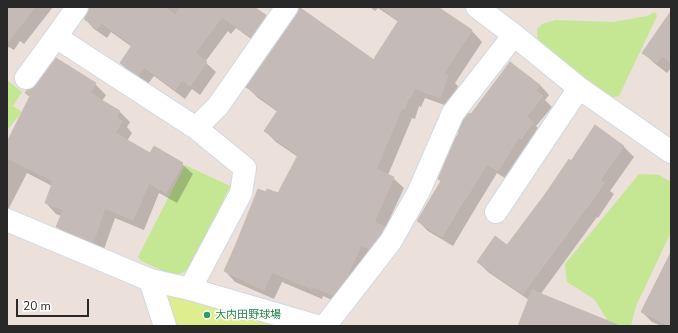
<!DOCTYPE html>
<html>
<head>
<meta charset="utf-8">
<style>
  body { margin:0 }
  #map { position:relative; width:678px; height:333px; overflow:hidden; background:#ece0da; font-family:"Nunito Sans",sans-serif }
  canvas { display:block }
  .frame { position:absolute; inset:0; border:8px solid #292929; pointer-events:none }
  .scale { position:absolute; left:16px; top:299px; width:73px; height:18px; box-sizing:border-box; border:2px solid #292929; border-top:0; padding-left:5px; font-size:12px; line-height:14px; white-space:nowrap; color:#292929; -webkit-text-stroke:3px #fff; paint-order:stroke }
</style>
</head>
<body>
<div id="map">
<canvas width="678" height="333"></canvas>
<div class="frame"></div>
<div class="scale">20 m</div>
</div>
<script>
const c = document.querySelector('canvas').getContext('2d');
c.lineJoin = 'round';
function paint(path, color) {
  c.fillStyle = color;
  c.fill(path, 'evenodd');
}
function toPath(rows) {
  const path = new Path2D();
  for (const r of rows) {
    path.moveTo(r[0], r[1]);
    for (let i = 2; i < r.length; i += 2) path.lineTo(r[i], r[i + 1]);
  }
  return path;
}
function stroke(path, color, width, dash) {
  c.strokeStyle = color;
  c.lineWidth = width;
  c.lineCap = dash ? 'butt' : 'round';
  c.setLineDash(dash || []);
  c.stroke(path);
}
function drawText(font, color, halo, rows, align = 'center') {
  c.font = font + ' "Nunito Sans","Noto Sans JP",sans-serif';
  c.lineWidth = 3;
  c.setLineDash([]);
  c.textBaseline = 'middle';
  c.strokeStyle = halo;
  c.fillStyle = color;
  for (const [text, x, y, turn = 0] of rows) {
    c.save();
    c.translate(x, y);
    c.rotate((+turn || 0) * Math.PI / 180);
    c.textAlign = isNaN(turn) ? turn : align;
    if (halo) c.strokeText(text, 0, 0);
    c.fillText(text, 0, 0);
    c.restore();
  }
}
paint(toPath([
  [655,12,657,16,619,96,611,98,538,46,537,29,542,24,556,20,613,22,647,16],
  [7,80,22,92,13,106,22,112,7,130],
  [185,165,230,186,194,262,184,272,175,276,141,261,138,257],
  [639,174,659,175,671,182,671,232,636,306,631,326,617,326,608,321,594,299,567,282,565,264]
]), '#c5e693');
paint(toPath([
  [162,293,209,304,279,326,173,326]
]), '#deee8e');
paint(toPath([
  [7,7,53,7,24,44,20,41,14,50,9,47,7,49],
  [90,7,253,7,265,16,275,26,261,46,236,28,231,34,228,31,205,62,216,72,200,95,192,89,185,99,154,76,148,84,130,73,121,63,132,47,111,32,107,38,94,29,85,19],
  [370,7,436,7,472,31,482,42,455,83,458,86,450,107,425,98,421,107,419,106,415,119,412,118,388,175,393,178,404,188,385,229,344,305,323,296,322,299,282,282,274,299,235,282,225,271,266,194,278,194,298,157,276,142,265,131,278,112,258,98,247,87,374,62,399,22,378,8,375,11],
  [671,26,671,68,667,73,654,63,643,52],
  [56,60,95,84,106,95,102,101,119,111,130,122,127,127,132,133,127,141,151,154,182,164,193,174,177,203,159,193,144,230,115,218,103,252,68,238,58,227,62,216,56,214,46,203,52,186,27,173,7,212,7,141,8,141,30,97,26,93,37,86],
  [540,85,549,95,545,100,552,107,536,126,542,132,508,180,497,173,475,209,453,246,428,231,418,221,442,181,471,115],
  [595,127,624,147,634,157,610,191,614,194,598,218,597,217,540,295,599,326,519,326,529,300,488,272,478,262,508,246,571,162],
  [671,254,671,326,661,326,652,322,642,312]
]), '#0003');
const building = toPath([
  [7,7,35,7,7,43,7,7],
  [89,7,164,7,175,15,181,7,254,7,266,15,251,37,222,17,195,53,207,62,190,86,182,80,175,90,144,67,138,76,120,63,132,45,101,23,97,29,84,19,87,14,89,7],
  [299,7,374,60,375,57,399,20,380,7,438,7,472,30,444,73,448,75,440,98,414,88,411,97,409,97,404,109,402,108,376,169,394,177,374,222,385,227,381,234,369,249,361,245,347,277,333,295,313,287,312,289,272,272,264,290,224,271,236,244,258,189,266,192,267,189,278,193,298,155,264,131,278,110,246,87,297,14,299,7],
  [671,11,671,63,662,56,657,63,642,53,671,11],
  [56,58,96,83,90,93,120,111,116,117,122,121,115,133,150,153,154,146,183,163,166,193,149,183,133,220,105,208,93,242,56,227,63,210,45,203,53,181,7,158,7,142,30,96,25,93,27,90,31,89,36,85,56,58],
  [510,62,540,85,536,91,543,96,526,117,533,122,521,139,519,137,498,171,487,164,465,200,464,200,442,237,417,221,441,181,438,179,455,139,459,133,458,132,464,119,469,113,471,114,510,62],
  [595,125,624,146,600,180,604,183,587,208,586,208,523,294,477,262,495,236,507,245,546,193,569,159,571,161,595,125],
  [671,252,671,326,670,326,641,312,671,252],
  [532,290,618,325,617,326,518,326,532,290]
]);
paint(building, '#c4bab7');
stroke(building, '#c8bbb4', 1);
const minor = toPath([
  [477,7,514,35,579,88,671,152],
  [56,37,77,7],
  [26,78,56,37,196,128],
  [496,212,579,88],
  [7,220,150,280,190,289,317,326],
  [150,280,165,326],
  [190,289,241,193,245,168,196,128,218,106,287,7],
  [325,326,391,241,419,191,453,113,514,35]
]);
stroke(minor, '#cfd8e3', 24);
stroke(minor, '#fff', 22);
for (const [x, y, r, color] of [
  [207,315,4,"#2e9e5b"]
]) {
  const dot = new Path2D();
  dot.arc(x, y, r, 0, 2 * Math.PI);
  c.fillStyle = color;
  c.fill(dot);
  stroke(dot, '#fff', 1.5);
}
drawText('11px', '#27864d', '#fff', [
  ["大内田野球場",215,315]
], 'left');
</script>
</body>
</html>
